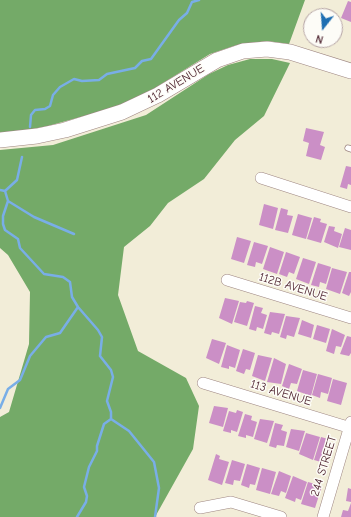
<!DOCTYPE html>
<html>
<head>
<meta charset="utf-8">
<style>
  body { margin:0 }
  #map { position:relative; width:351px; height:517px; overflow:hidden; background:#f2edd8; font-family:"Comic Neue",sans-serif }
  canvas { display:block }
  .north { position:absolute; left:303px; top:8px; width:40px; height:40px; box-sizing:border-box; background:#fdfcf7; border:1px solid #b5a4a5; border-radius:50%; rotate:197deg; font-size:11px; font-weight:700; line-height:16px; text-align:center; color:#4a1f2b }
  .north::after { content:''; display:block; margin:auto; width:14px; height:18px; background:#1f6fb2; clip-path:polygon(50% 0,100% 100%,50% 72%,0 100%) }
</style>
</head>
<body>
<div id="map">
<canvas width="351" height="517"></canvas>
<div class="north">N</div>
</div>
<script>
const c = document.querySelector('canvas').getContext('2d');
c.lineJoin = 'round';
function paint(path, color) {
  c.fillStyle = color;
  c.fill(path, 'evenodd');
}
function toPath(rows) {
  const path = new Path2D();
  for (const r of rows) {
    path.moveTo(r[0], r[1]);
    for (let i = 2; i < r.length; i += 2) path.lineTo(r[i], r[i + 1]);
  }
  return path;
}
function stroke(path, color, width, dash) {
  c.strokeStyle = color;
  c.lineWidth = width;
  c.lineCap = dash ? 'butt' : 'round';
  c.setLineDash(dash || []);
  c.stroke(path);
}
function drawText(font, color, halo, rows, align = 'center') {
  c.font = font + ' "Comic Neue",sans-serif';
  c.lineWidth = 3;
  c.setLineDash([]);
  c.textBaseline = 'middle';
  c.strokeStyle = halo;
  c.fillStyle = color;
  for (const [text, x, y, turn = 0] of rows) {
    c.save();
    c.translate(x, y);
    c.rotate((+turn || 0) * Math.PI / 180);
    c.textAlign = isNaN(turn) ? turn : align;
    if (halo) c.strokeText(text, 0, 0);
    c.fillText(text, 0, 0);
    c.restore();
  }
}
paint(toPath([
  [0,0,305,0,289,44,267,41,237,45,210,54,155,88,133,100,106,110,48,126,23,131,0,133],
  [250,59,272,59,290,63,264,116,235,140,204,179,168,203,150,226,124,247,118,295,138,351,186,378,199,406,193,449,155,517,0,517,0,417,9,412,29,344,30,292,8,255,0,248,0,150,53,145,146,115,209,74,228,65]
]), '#74aa68');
stroke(toPath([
  [30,127,31,115,35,110,45,109,50,106,53,95,60,87,74,79,82,81,99,80,107,74,135,68,142,61,151,59,179,20,187,13,192,2,199,0],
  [0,190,5,191,17,180,22,157],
  [5,191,8,201,3,216,3,224,5,230,18,239,20,248,44,274,63,277,70,282,72,297,78,307,98,330,102,337,100,356,111,370,113,377,107,401,111,412,111,419,104,424,97,446,97,451,89,467,84,487,87,496,86,502,77,517],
  [8,201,34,217,74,234],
  [0,408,8,389,20,380,30,356,46,337,60,333,78,307],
  [111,419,129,431,154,462,159,488,155,517]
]), '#79aee7', 2.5);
paint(toPath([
  [348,1,351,2,351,22,341,18],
  [306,128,324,132,320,145,325,147,321,160,306,156,309,143,303,141],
  [346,166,351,167,351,185,348,184,347,189,340,187],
  [264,204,278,208,273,229,259,225],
  [281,208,288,210,287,215,293,216,288,233,275,230],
  [298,214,312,218,306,239,292,235],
  [314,217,321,219,320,222,327,224,321,243,307,239],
  [329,226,335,227,334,231,342,234,338,248,324,242],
  [345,228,351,230,351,250,339,247],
  [237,237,251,241,244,263,231,259],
  [254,242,268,246,262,264,256,262,255,267,247,265],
  [270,247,284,252,277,274,263,269],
  [286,252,300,257,294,274,289,272,287,277,279,274],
  [303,258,316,262,309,284,296,279],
  [318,263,331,267,326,284,320,282,319,287,311,285],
  [332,268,347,272,340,294,326,289],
  [349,272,351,272,351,292,349,296,342,293],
  [225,298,239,301,232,324,219,318],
  [247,301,254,303,247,326,234,322,240,302,246,303],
  [255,306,263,308,261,313,267,315,263,329,257,327,256,331,249,329],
  [270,312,285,314,279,334,272,332,271,335,264,333],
  [286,316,300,318,294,337,287,335,286,339,280,337],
  [302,320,314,325,311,338,298,334],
  [317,325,330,329,326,343,313,339],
  [332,329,345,335,341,347,336,346,334,354,326,351],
  [347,336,351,337,351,353,349,356,340,354],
  [212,339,226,343,219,364,206,358],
  [227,345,240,350,235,368,229,366,229,369,221,367],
  [243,349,255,353,250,370,246,369,244,374,236,371],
  [258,355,272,358,265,381,252,376],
  [274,358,286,364,281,384,267,382],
  [289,364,302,369,297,384,291,383,289,389,282,386],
  [303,370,317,374,311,396,297,391],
  [318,374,332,378,328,394,321,392,320,398,312,395],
  [333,379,347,383,341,405,327,401],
  [214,406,228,408,223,427,209,423],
  [237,410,243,412,237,432,231,430,231,433,223,431,229,411,236,413],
  [245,414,252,416,251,420,257,422,253,437,246,435,246,438,238,436],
  [260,419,274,421,267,443,254,439],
  [275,423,283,425,281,430,287,432,284,446,277,445,276,448,269,446],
  [291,429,305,431,299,451,286,447],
  [306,433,320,437,313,460,299,454],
  [321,437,328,439,327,443,333,445,328,461,322,459,321,462,314,460],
  [216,454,220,456,219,459,229,462,222,485,208,480],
  [232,460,245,464,240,481,234,480,233,485,225,483],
  [247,464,260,468,255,485,250,484,249,488,241,485],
  [262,468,276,472,270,494,256,490],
  [279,471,291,476,286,493,281,491,279,496,271,494],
  [293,476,307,482,301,500,296,498,295,502,285,498],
  [308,482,322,486,315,508,301,504],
  [348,488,351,489,351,502,346,501],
  [351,503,351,517,341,517,343,510,348,511]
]), '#cb8fc6');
const lane = toPath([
  [348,148,351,149]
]);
const street = toPath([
  [261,178,351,207],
  [227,280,351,318],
  [203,383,351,428],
  [200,508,231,502,281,517],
  [323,517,351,422]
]);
const secondary = toPath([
  [0,140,37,136,65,130,122,112,158,95,217,60,243,51,267,49,290,52,351,71]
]);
stroke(lane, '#9e8682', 7);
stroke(street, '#9e8682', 12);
stroke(secondary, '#9e8682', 16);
stroke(lane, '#fff', 5.5);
stroke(street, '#fff', 11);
stroke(secondary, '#fff', 15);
drawText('12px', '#4a1f2b', '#fdfcf7', [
  ["112 AVENUE",176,84,-31],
  ["112B AVENUE",293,287,17],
  ["113 AVENUE",281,393,17],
  ["244 STREET",324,466,-73]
]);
</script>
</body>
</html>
